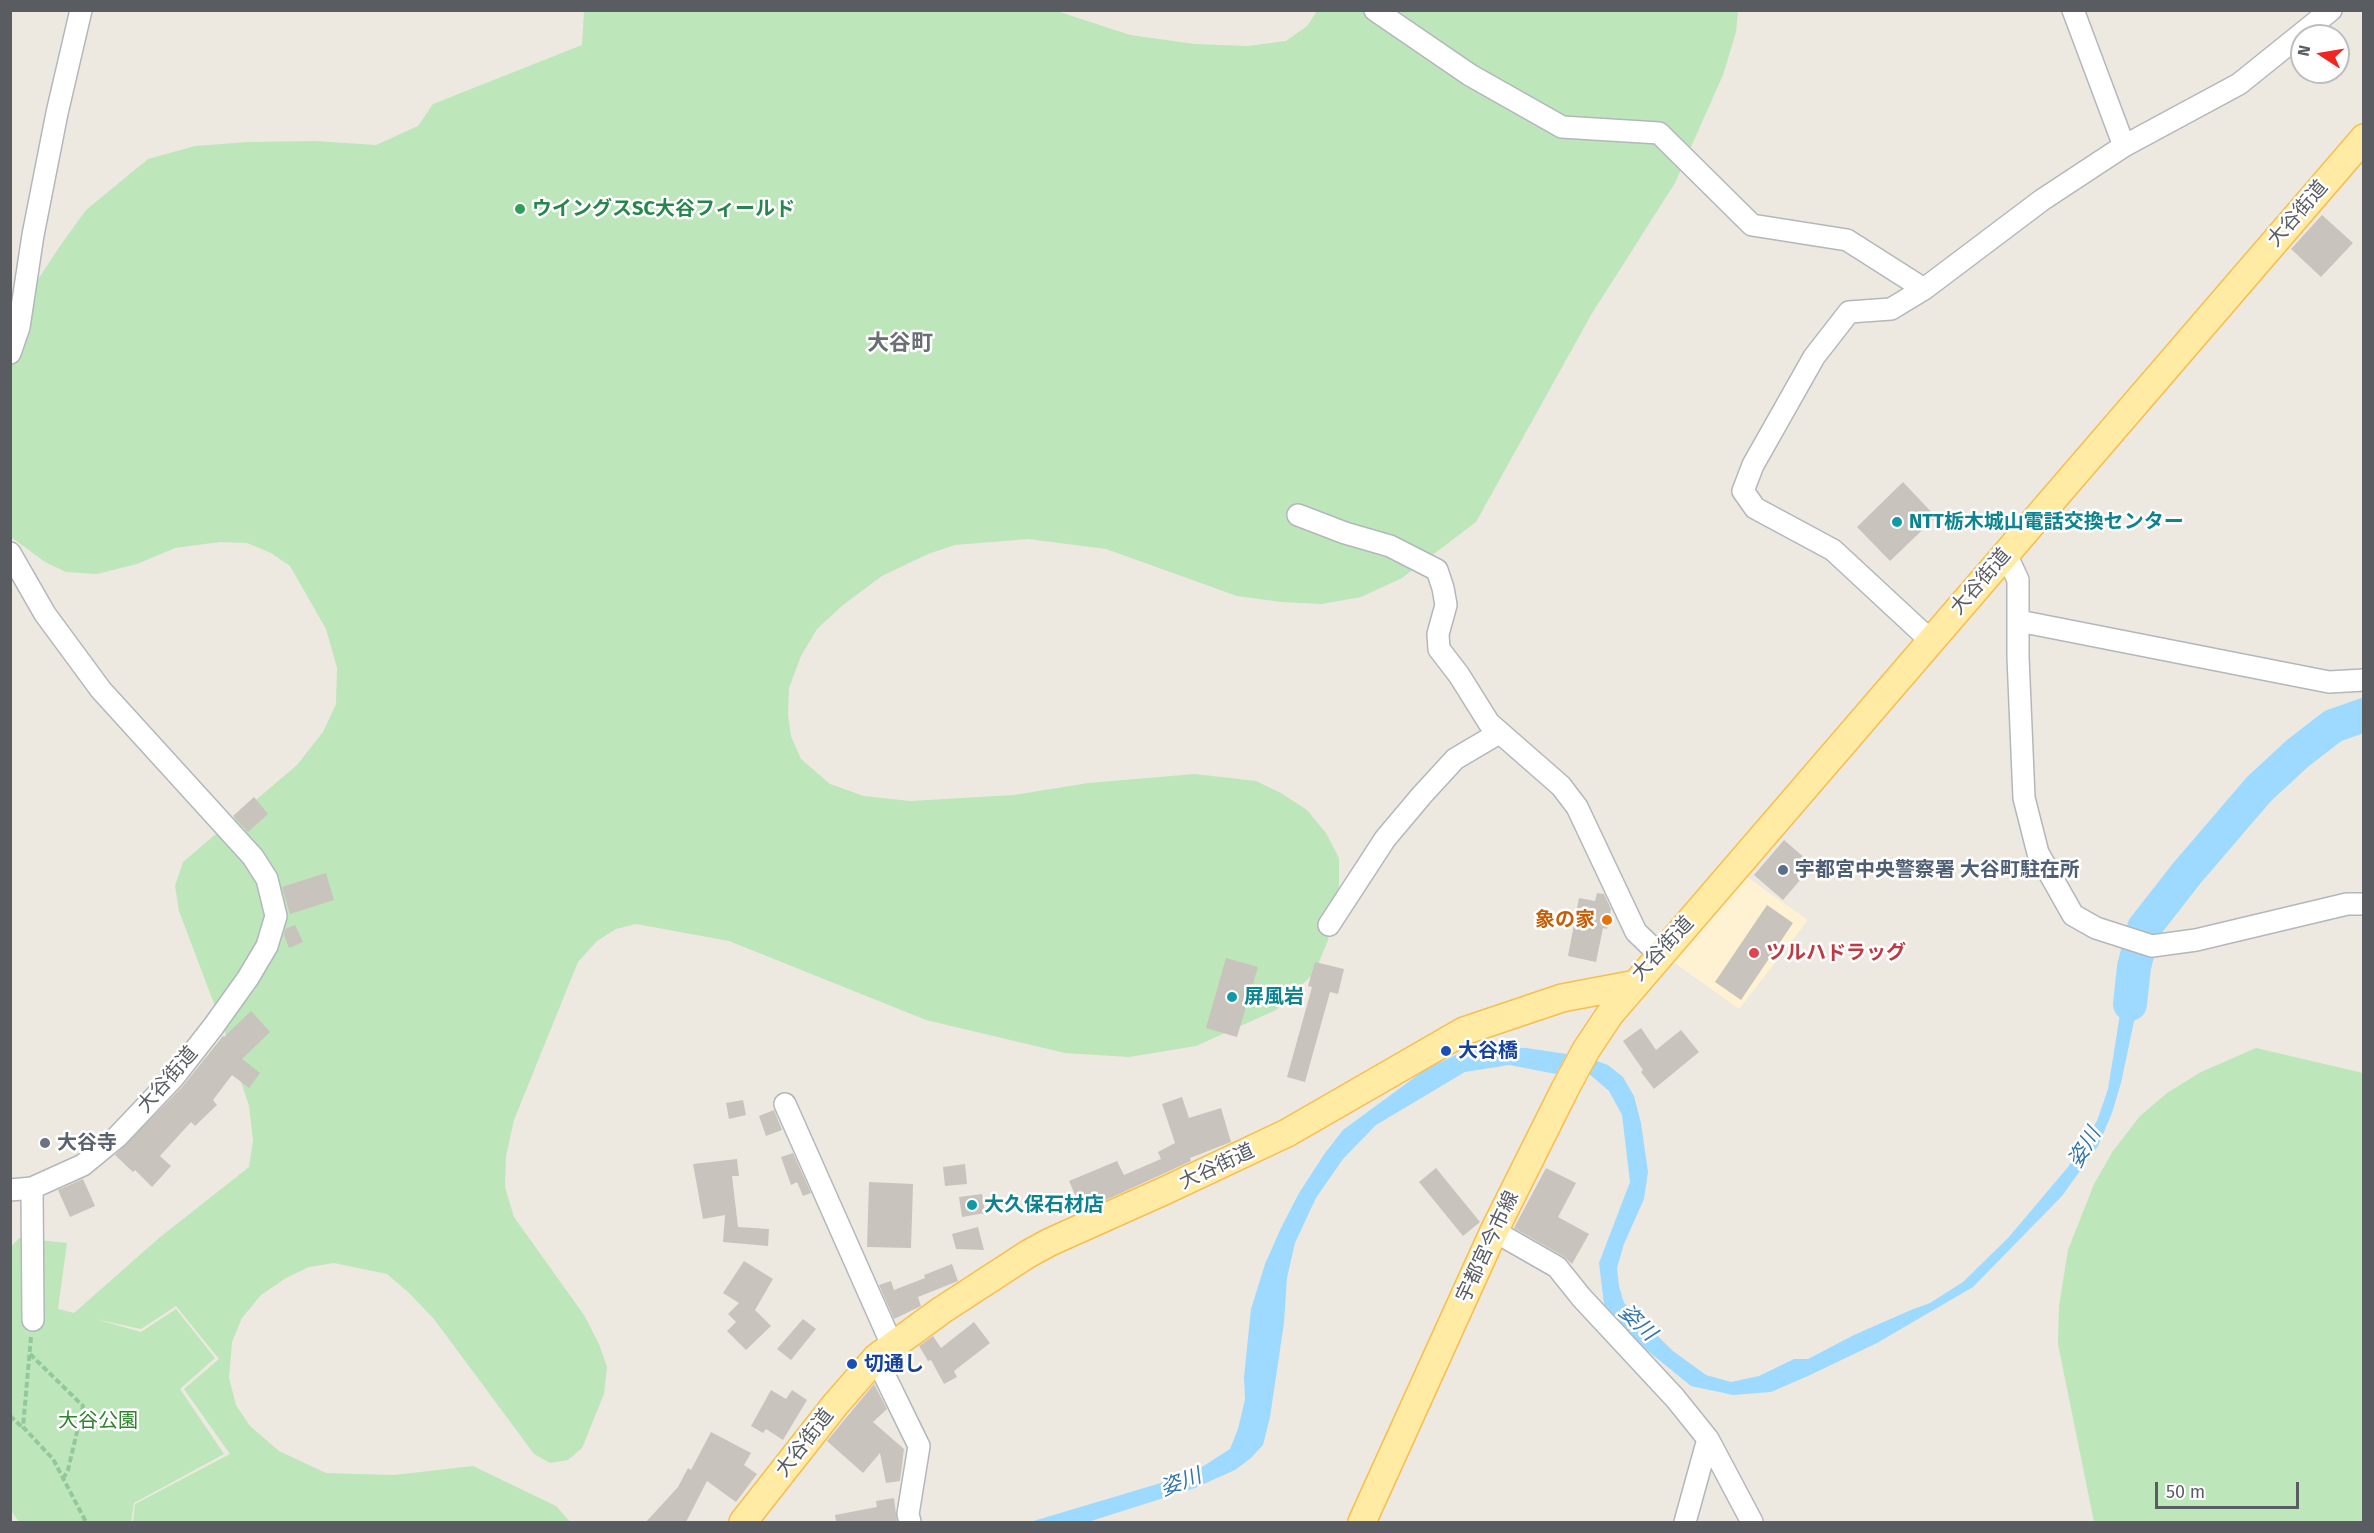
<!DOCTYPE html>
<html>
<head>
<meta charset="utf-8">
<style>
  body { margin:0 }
  #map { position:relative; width:2374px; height:1533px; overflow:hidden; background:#ede9e0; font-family:"Fira Sans",sans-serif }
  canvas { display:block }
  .frame { position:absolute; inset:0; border:12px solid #595d62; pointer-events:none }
  .north { position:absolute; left:2290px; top:24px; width:60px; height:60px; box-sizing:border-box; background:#fff; border:2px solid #bdbec0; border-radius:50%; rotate:282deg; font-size:16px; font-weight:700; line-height:24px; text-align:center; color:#595d62 }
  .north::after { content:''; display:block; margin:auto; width:21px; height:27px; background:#f22521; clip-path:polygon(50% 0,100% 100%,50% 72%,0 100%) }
  .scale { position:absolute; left:2155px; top:1482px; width:144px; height:27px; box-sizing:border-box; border:3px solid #595d62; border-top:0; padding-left:8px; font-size:18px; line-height:21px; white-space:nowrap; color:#595d62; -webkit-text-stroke:4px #fff; paint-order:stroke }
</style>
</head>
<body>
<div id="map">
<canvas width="2374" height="1533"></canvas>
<div class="frame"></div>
<div class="north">N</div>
<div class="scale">50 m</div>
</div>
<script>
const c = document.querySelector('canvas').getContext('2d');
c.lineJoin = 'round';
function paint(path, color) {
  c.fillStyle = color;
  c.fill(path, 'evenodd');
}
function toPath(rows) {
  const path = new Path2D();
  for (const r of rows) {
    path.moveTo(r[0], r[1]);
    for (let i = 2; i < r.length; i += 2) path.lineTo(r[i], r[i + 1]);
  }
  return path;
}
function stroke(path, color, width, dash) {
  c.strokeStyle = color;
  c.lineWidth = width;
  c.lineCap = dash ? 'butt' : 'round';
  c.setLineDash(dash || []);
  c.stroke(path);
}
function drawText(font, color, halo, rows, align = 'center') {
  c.font = font + ' "Fira Sans","Noto Sans JP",sans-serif';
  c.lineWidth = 5;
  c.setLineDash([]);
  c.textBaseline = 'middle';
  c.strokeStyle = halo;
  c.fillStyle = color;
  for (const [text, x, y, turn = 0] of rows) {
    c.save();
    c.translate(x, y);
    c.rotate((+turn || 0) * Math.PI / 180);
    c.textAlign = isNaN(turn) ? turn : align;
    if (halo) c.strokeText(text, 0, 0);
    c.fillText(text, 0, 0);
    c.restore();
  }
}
paint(toPath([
  [1744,875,1808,920,1739,1009,1672,961]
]), '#fff2d3');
paint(toPath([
  [1054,10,1130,35,1195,44,1248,46,1286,41,1307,26,1317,11,1738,11,1736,32,1723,75,1675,183,1591,315,1476,522,1402,578,1361,597,1322,604,1281,602,1237,596,1106,549,1028,539,955,545,928,554,882,576,843,605,817,629,801,656,789,688,788,715,791,736,801,759,830,784,864,796,910,801,1014,795,1088,783,1195,774,1256,781,1281,793,1307,810,1326,833,1339,858,1339,890,1328,940,1315,972,1276,1010,1196,1046,1129,1057,1065,1053,926,1020,729,941,636,924,616,929,597,941,578,962,514,1120,506,1156,505,1187,514,1217,584,1315,599,1344,607,1367,604,1394,582,1448,568,1460,550,1463,534,1454,434,1319,408,1292,387,1274,334,1263,309,1267,286,1278,261,1295,242,1318,232,1342,229,1378,236,1405,250,1426,279,1451,326,1473,394,1475,473,1466,556,1506,570,1522,133,1522,135,1504,230,1454,184,1389,219,1359,176,1306,141,1329,95,1319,141,1332,176,1309,215,1358,180,1389,224,1454,134,1503,131,1522,19,1522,10,1509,10,1248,19,1238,67,1243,58,1309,74,1313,159,1238,249,1167,253,1140,249,1106,224,1030,179,911,175,886,183,862,297,765,323,732,336,704,337,668,326,629,290,566,271,553,247,543,220,542,175,548,137,564,97,574,66,572,45,562,11,537,11,326,20,307,60,246,86,210,148,159,195,146,248,142,315,141,376,145,418,126,433,104,582,45,584,11],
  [2256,1048,2363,1073,2363,1522,2094,1522,2058,1344,2059,1306,2068,1250,2094,1184,2113,1151,2140,1116,2167,1093,2201,1072]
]), '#bde6ba');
paint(toPath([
  [2133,957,2147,960,2121,1083,2112,1113,2098,1146,2062,1196,1973,1287,1877,1343,1808,1376,1771,1392,1733,1395,1691,1386,1643,1347,1604,1304,1599,1263,1630,1182,1622,1115,1609,1091,1588,1073,1594,1060,1608,1065,1623,1077,1634,1096,1641,1123,1648,1172,1644,1199,1624,1244,1617,1268,1619,1286,1624,1303,1673,1351,1706,1375,1731,1382,1759,1376,1794,1359,1808,1359,1854,1335,1911,1310,1930,1303,1963,1282,2008,1238,2068,1167,2097,1121,2108,1089,2125,983],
  [1481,1046,1526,1048,1567,1054,1556,1074,1509,1065,1465,1072,1376,1125,1343,1159,1316,1198,1295,1243,1287,1278,1284,1323,1270,1417,1263,1445,1251,1458,1235,1470,1195,1488,1088,1522,1030,1522,1191,1474,1230,1449,1238,1429,1245,1399,1244,1377,1251,1309,1265,1264,1281,1228,1299,1193,1325,1153,1343,1130,1426,1069,1460,1053]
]), '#9edaff');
stroke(toPath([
  [2130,1004,2134,967,2144,928,2187,873,2259,789,2298,753,2333,726,2364,715]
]), '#9edaff', 34);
paint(toPath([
  [2322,215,2353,243,2321,277,2291,249],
  [1903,482,1936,517,1890,561,1857,527],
  [254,797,268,814,248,832,233,816],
  [1784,840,1813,865,1783,900,1754,875],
  [326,873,334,900,290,914,282,887],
  [1597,893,1604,894,1611,909,1607,929,1603,928,1596,962,1568,956,1579,898,1595,901],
  [1767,905,1793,923,1741,1000,1715,982],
  [295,925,303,942,289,948,284,935,285,929],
  [1226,958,1258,967,1237,1037,1206,1028],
  [1315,962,1344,969,1338,994,1330,992,1305,1082,1287,1077,1312,987,1308,986],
  [251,1011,270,1032,242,1059,260,1073,249,1088,232,1075,213,1100,217,1105,195,1126,191,1122,160,1156,171,1166,152,1187,135,1170,133,1172,115,1155,182,1087,223,1036,224,1037],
  [1641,1028,1656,1050,1681,1030,1699,1052,1654,1089,1641,1072,1643,1070,1623,1041],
  [1182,1097,1189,1118,1221,1108,1231,1142,1190,1158,1191,1161,1082,1211,1069,1181,1117,1161,1124,1175,1161,1159,1158,1152,1175,1143,1162,1104],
  [743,1100,746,1115,729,1119,726,1103],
  [774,1110,782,1130,766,1136,759,1116],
  [793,1153,811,1193,803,1196,797,1182,791,1185,781,1157],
  [737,1159,739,1176,732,1176,738,1227,769,1229,768,1246,723,1242,725,1215,703,1219,693,1164],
  [965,1164,967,1184,945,1186,943,1167],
  [1436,1168,1480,1222,1463,1236,1419,1182],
  [1546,1168,1576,1183,1558,1217,1589,1234,1572,1264,1563,1256,1514,1228],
  [83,1179,95,1206,70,1217,58,1190],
  [869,1182,913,1184,911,1248,867,1247],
  [982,1194,985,1213,962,1217,959,1197],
  [978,1227,984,1250,956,1249,952,1234],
  [744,1261,773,1279,755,1310,771,1326,746,1350,727,1331,736,1322,728,1314,739,1303,723,1293],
  [952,1264,958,1281,918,1297,921,1306,894,1319,879,1285,891,1281,894,1290,925,1278,924,1275],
  [803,1319,816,1329,791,1360,777,1349],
  [974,1322,990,1343,954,1371,957,1377,944,1384,931,1360,928,1361,919,1346,933,1336,941,1348],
  [874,1384,887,1409,873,1422,904,1449,900,1481,886,1483,880,1453,863,1473,827,1441],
  [771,1390,786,1399,792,1390,807,1400,783,1440,766,1429,763,1433,751,1426],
  [711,1432,751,1453,744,1465,757,1474,736,1502,707,1481,686,1522,646,1522,678,1487,688,1468,691,1470],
  [894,1498,897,1522,836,1522,835,1515,877,1507,876,1501]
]), '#c8c3bd');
const minor = toPath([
  [1375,10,1470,75,1562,127,1659,133,1752,225,1847,240,1924,289],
  [2073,10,2124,146],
  [10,353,19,327,33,235,57,113,81,10],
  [1298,515,1345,533,1390,546,1437,570,1443,588,1446,605,1438,634,1439,649,1459,675,1489,723,1561,786,1577,807,1636,932,1660,955],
  [10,553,45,614,101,690,253,857,267,879,276,916,267,946,248,978,213,1027,173,1078,117,1137,83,1165,32,1188,10,1190],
  [2006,554,2018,580,2018,657,2024,798,2038,853,2073,915,2096,928,2152,946,2196,940,2347,904,2364,904],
  [2019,621,2329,682,2364,680],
  [1930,640,1833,550,1755,508,1743,491,1753,465,1814,357,1849,312,1891,309,1924,289,2042,200,2124,146,2239,84,2331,10],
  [1329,925,1385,839,1422,795,1455,759,1499,733],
  [785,1104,892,1345],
  [32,1188,33,1320],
  [1494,1231,1557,1267,1581,1297,1675,1398,1708,1439,1752,1522],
  [876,1358,919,1446,908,1514,910,1522],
  [1685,1522,1708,1439]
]);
const major = toPath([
  [743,1522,835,1405,876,1358,942,1310,1028,1254,1050,1242,1164,1191,1287,1133,1464,1031,1562,998,1636,984],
  [1362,1522,1494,1231,1565,1089,1586,1050,1610,1014,2364,138]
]);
stroke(minor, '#b3b7bc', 24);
stroke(major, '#f8be4d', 30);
stroke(toPath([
  [31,1337,23,1427,53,1459,86,1522],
  [30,1354,83,1406,68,1470,64,1477],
  [10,1416,22,1427]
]), '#93c89f', 4, [6, 3]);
stroke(minor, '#fff', 21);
stroke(major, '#ffeba3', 27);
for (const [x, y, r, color] of [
  [520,209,6,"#2e9e5b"],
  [1897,522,6,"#0f9aa8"],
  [1783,870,6,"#5c6f8a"],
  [1607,920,6,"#e8710a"],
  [1754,953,6,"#e0444e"],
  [1232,997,6,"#0f9aa8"],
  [1446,1051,6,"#1a4fb4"],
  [45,1143,6,"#6b7280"],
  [972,1205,6,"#0f9aa8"],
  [852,1364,6,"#1a4fb4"]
]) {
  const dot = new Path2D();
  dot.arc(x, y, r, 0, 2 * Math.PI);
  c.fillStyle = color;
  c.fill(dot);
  stroke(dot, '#fff', 2);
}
drawText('bold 20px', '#27864d', '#fff', [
  ["ウイングスSC大谷フィールド",532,209]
], 'left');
drawText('20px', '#595d62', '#fff', [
  ["大谷街道",2298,214,-49],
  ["大谷街道",1981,582,-49],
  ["大谷街道",1663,949,-47],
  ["大谷街道",168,1080,-49],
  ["大谷街道",1217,1167,-25],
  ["宇都宮今市線",1488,1247,-65],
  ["大谷街道",805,1443,-52]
]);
drawText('bold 20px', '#0d838f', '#fff', [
  ["NTT栃木城山電話交換センター",1909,522],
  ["屏風岩",1244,997],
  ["大久保石材店",984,1205]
], 'left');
drawText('bold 20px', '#4e5e75', '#fff', [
  ["宇都宮中央警察署 大谷町駐在所",1795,870]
], 'left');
drawText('bold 20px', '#c56008', '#fff', [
  ["象の家",1595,920]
], 'right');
drawText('bold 20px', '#be3a42', '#fff', [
  ["ツルハドラッグ",1766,953]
], 'left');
drawText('bold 20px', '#164399', '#fff', [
  ["大谷橋",1458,1051],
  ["切通し",864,1364]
], 'left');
drawText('bold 20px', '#5b616d', '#fff', [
  ["大谷寺",57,1143]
], 'left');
drawText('20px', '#30832f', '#fff', [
  ["大谷公園",98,1421]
]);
drawText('italic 21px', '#3576ad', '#fff', [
  ["姿川",2085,1148,-59],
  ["姿川",1637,1323,43],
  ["姿川",1181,1483,-21]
]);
drawText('bold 22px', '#6a6f74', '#fff', [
  ["大谷町",900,344]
]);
</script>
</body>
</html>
